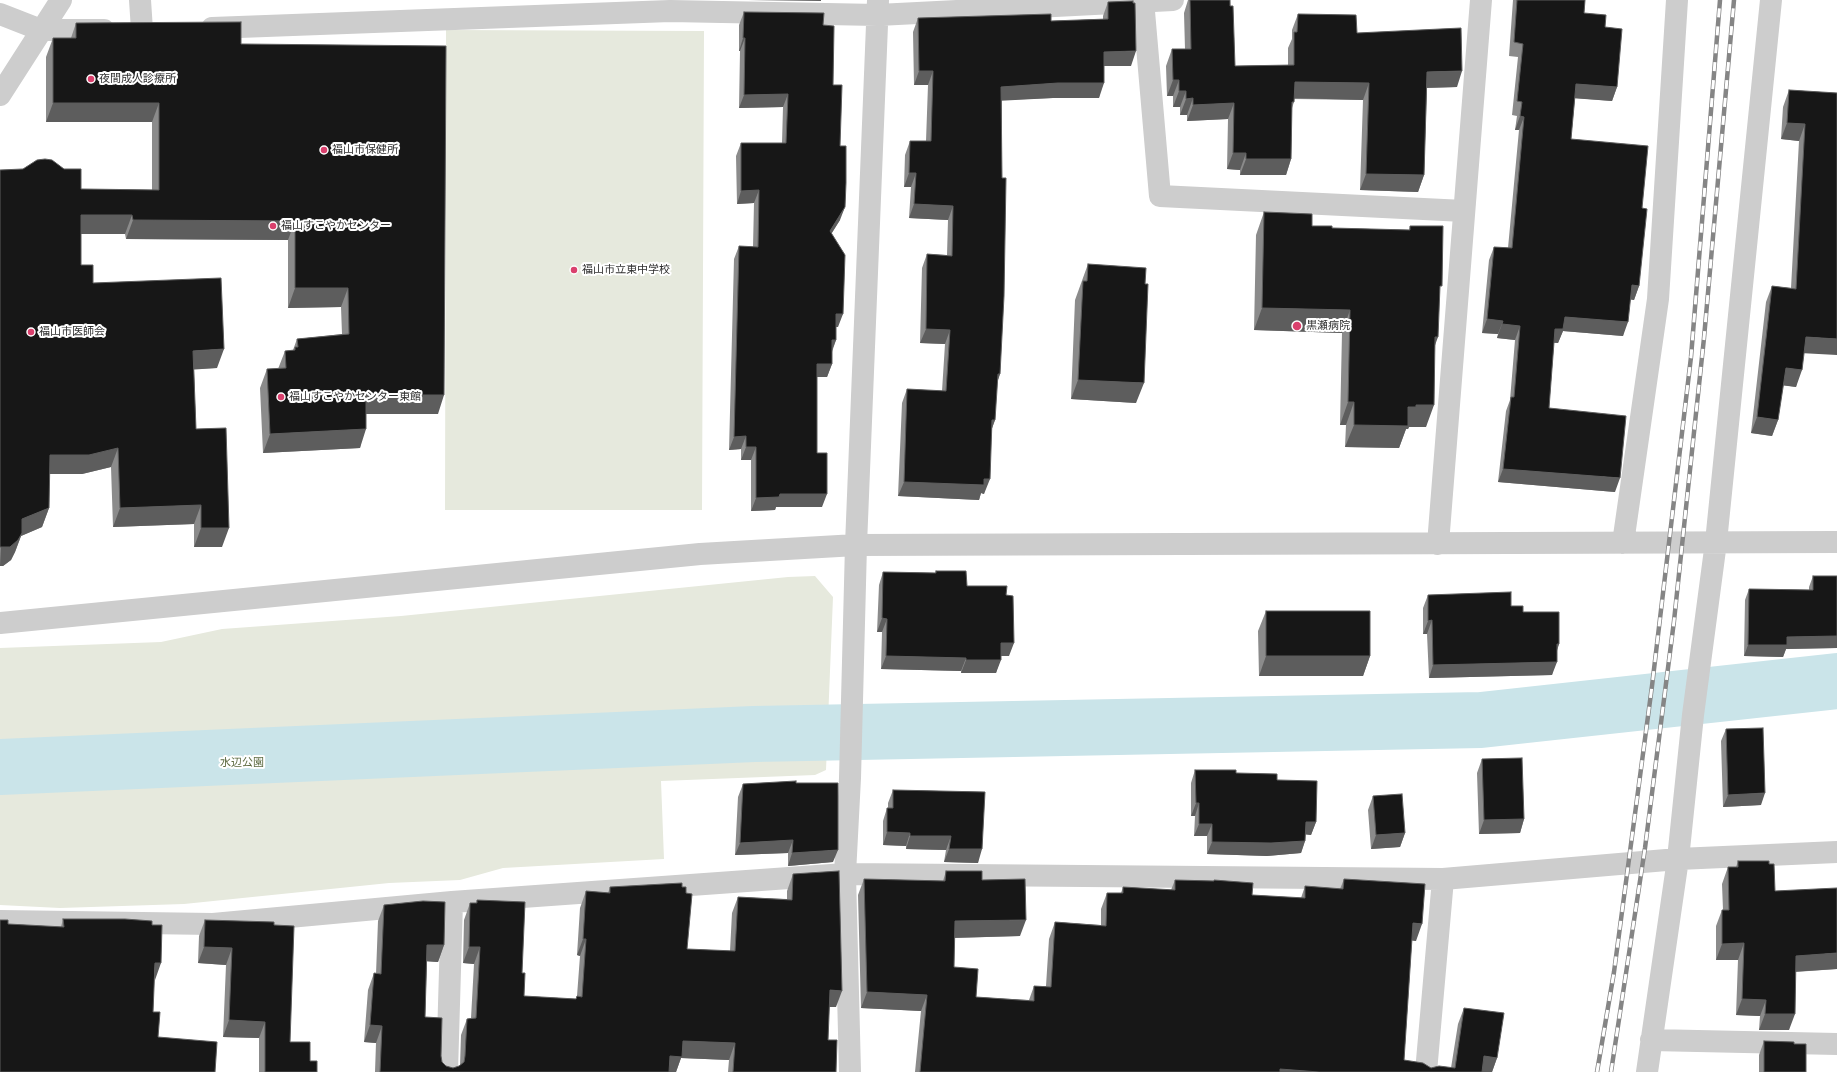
<!DOCTYPE html>
<html>
<head>
<meta charset="utf-8">
<style>
  body { margin:0 }
  canvas { display:block; background:#fff }
</style>
</head>
<body>
<canvas width="1837" height="1072"></canvas>
<script>
const c = document.querySelector('canvas').getContext('2d');
c.lineJoin = 'round';
function paint(path, color) {
  c.fillStyle = color;
  c.fill(path, 'evenodd');
}
function toPath(rows) {
  const path = new Path2D();
  for (const r of rows) {
    path.moveTo(r[0], r[1]);
    for (let i = 2; i < r.length; i += 2) path.lineTo(r[i], r[i + 1]);
  }
  return path;
}
function stroke(path, color, width, dash) {
  c.strokeStyle = color;
  c.lineWidth = width;
  c.lineCap = dash ? 'butt' : 'round';
  c.setLineDash(dash || []);
  c.stroke(path);
}
function drawText(font, color, halo, rows, align = 'center') {
  c.font = font + ' "Fira Sans","Noto Sans JP",sans-serif';
  c.lineWidth = 4;
  c.setLineDash([]);
  c.textBaseline = 'middle';
  c.strokeStyle = halo;
  c.fillStyle = color;
  for (const [text, x, y, turn = 0] of rows) {
    c.save();
    c.translate(x, y);
    c.rotate((+turn || 0) * Math.PI / 180);
    c.textAlign = isNaN(turn) ? turn : align;
    if (halo) c.strokeText(text, 0, 0);
    c.fillText(text, 0, 0);
    c.restore();
  }
}
paint(toPath([
  [446,30,704,31,702,510,445,510],
  [815,576,833,597,826,770,815,775,661,781,664,859,503,868,460,880,389,883,184,904,60,908,0,905,0,648,161,642,222,629,401,616,788,577]
]), '#e6e9dd');
stroke(toPath([
  [0,767,754,734,1481,720,1837,681]
]), '#cae4e9', 56);
stroke(toPath([
  [140,0,142,30],
  [1143,0,1160,196,1464,211],
  [0,14,41,30,104,30],
  [212,28,670,11,878,15,1173,0],
  [0,95,61,0],
  [1623,543,1658,299,1677,0],
  [1438,544,1481,0],
  [0,623,700,554,856,545,1837,542],
  [0,921,213,924,452,902,845,874,1443,879,1678,859,1837,852],
  [1651,1040,1837,1044],
  [447,1072,452,902],
  [850,1072,845,874,850,778,856,545,878,0],
  [1426,1072,1443,879],
  [1647,1072,1678,859,1693,715,1716,542,1771,0]
]), '#cdcdcd', 22);
const rail = toPath([
  [1597,1072,1614,972,1652,686,1691,357,1720,0],
  [1611,1072,1645,848,1674,621,1704,338,1734,0]
]);
stroke(rail, '#858585', 4.5);
stroke(rail, '#fff', 3, [9]);
paint(toPath([
  [1188,0,1230,0,1235,66,1288,65,1288,48,1292,39,1292,30,1298,14,1357,33,1457,87,1427,88,1424,175,1418,192,1360,190,1363,100,1294,99,1294,102,1292,108,1291,159,1286,175,1240,175,1240,170,1227,169,1228,119,1187,121,1187,115,1180,115,1180,107,1173,107,1173,96,1167,96,1166,66,1172,49,1185,49,1184,13],
  [1513,0,1585,0,1584,13,1605,27,1617,87,1612,101,1575,98,1571,139,1642,208,1639,286,1634,300,1630,299,1623,336,1563,331,1558,343,1554,343,1549,408,1615,492,1498,482,1506,411,1510,400,1515,340,1497,338,1498,334,1482,333,1489,260,1494,247,1508,248,1519,130,1515,130,1517,116,1512,115,1518,57,1509,56],
  [1108,2,1131,66,1104,66,1099,98,1053,98,1002,100,1000,374,997,383,995,420,992,428,984,494,981,493,979,500,898,496,902,403,907,389,942,391,945,344,920,343,922,268,927,254,947,255,948,220,909,218,911,187,904,187,905,155,910,141,926,141,928,85,914,85,913,32,918,18,1051,21,1103,19,1103,16],
  [744,12,823,25,833,85,840,146,840,220,831,234,838,327,836,327,836,340,832,352,832,364,827,377,817,377,817,453,822,507,776,507,775,510,751,511,751,460,741,460,741,449,729,450,734,259,739,246,753,247,754,203,737,204,736,156,741,143,782,143,783,107,739,108,740,51,739,51,739,25],
  [76,23,241,44,438,414,366,414,360,448,263,453,260,388,267,369,278,369,285,351,293,350,297,339,342,334,341,307,288,308,288,240,126,239,125,234,81,234,81,265,93,283,217,368,194,369,196,429,222,547,194,547,194,524,113,527,111,467,82,474,49,474,49,508,42,527,21,536,15,552,11,560,3,566,0,566,0,170,81,189,152,190,152,122,46,122,46,57,53,38,71,38],
  [1789,90,1837,93,1804,353,1796,387,1783,385,1778,420,1772,436,1751,433,1766,302,1772,286,1791,288,1799,141,1781,139,1783,107],
  [1264,212,1312,226,1332,228,1409,230,1410,226,1440,292,1435,346,1426,427,1409,427,1408,429,1406,429,1399,448,1345,447,1346,425,1340,425,1342,333,1254,330,1256,235],
  [1088,264,1145,284,1136,403,1071,399,1075,300],
  [936,571,967,586,1006,595,1009,656,1001,656,996,673,961,673,961,671,881,669,882,632,877,632,879,585,883,572,935,573],
  [1813,576,1837,576,1837,648,1786,649,1783,657,1744,656,1745,600,1749,589,1809,590,1809,587],
  [1428,595,1511,606,1523,612,1559,644,1557,651,1552,675,1429,678,1427,634,1423,634,1423,608],
  [1266,611,1370,656,1363,676,1259,676,1258,631],
  [1726,729,1761,805,1723,807,1721,741],
  [1482,759,1524,819,1520,833,1479,834,1477,773],
  [1195,770,1277,780,1316,822,1311,835,1305,834,1305,841,1301,853,1267,856,1207,854,1207,836,1194,836,1195,816,1191,816,1191,783],
  [796,783,833,862,788,866,788,853,735,855,738,797,743,784],
  [893,790,985,792,978,863,944,862,946,850,906,849,906,846,883,845,883,821,887,808,888,808,888,803],
  [1373,796,1405,833,1400,847,1371,849,1368,810],
  [1738,861,1769,864,1775,891,1837,969,1795,972,1789,1030,1759,1030,1760,1016,1736,1015,1738,960,1716,960,1716,926,1722,910,1723,910,1722,884,1728,867,1736,867],
  [946,871,982,880,1020,936,954,938,954,967,976,997,1029,1000,1034,986,1046,986,1049,939,1055,922,1101,925,1101,909,1107,893,1121,893,1123,887,1171,890,1175,880,1214,881,1214,880,1252,895,1301,898,1305,886,1340,889,1344,879,1416,941,1412,940,1404,1060,1431,1068,1451,1068,1458,1024,1464,1008,1497,1058,1492,1072,915,1072,921,1011,861,1008,858,895,864,879,943,881],
  [793,874,836,1007,829,1007,828,1040,836,1072,728,1072,729,1060,681,1058,676,1072,375,1072,376,1043,364,1042,368,990,374,973,376,974,378,921,384,905,444,945,438,962,427,961,425,1017,441,1056,442,1062,446,1066,453,1068,460,1066,461,1035,467,1019,471,1018,474,964,463,963,464,920,470,903,476,903,477,900,522,973,524,996,576,999,577,996,580,956,577,955,580,908,586,891,608,893,610,887,682,887,686,893,687,949,730,951,732,913,738,897,787,899,787,891],
  [63,919,154,980,153,1012,158,1037,0,1072,8,924,61,927],
  [205,920,274,925,290,1042,310,1061,317,1072,259,1072,259,1038,223,1037,226,965,198,963,199,936],
  [1764,1041,1794,1044,1806,1072,1759,1072,1759,1055]
]), '#8b8b8b');
paint(toPath([
  [748,0,821,0,821,1],
  [743,38,745,38,740,51,739,51],
  [1136,51,1131,66,1098,66,1104,52],
  [919,71,933,71,928,85,914,85],
  [1462,71,1457,87,1421,88,1427,72],
  [1173,80,1179,80,1173,96,1167,96],
  [1295,82,1369,83,1363,100,1289,98],
  [1058,83,1104,83,1099,98,1053,98,996,101,1001,87],
  [1576,84,1617,87,1612,101,1571,98],
  [1179,91,1186,91,1180,107,1173,107],
  [788,94,783,107,739,108,744,95],
  [1193,98,1187,115,1180,115,1186,99],
  [53,103,159,103,152,122,46,122],
  [1234,103,1228,119,1187,121,1193,105],
  [1520,116,1524,117,1519,130,1515,130],
  [1787,123,1805,124,1799,141,1781,139],
  [1233,153,1246,153,1240,170,1227,169],
  [1246,159,1291,159,1286,175,1240,175],
  [909,173,916,173,911,187,904,187],
  [1366,174,1424,175,1418,192,1360,190],
  [759,190,754,203,737,204,741,191],
  [914,204,953,206,948,220,909,218],
  [845,207,840,220,825,244,830,231],
  [81,215,132,215,125,234,74,234],
  [133,220,295,221,288,240,126,239],
  [1632,285,1639,286,1634,300,1627,299],
  [295,288,348,288,341,307,288,308],
  [1262,308,1350,310,1342,333,1254,330],
  [836,314,843,314,838,327,832,327],
  [1565,317,1628,322,1623,336,1563,331,1558,343,1550,342,1555,329],
  [1487,319,1503,321,1498,334,1482,333],
  [1502,324,1520,326,1515,340,1497,338],
  [926,329,950,330,945,344,920,343],
  [1435,337,1438,337,1430,359],
  [1806,337,1837,339,1837,355,1800,353],
  [832,340,836,340,831,353],
  [224,349,217,368,187,370,193,351],
  [817,364,832,364,827,377,812,377],
  [1786,368,1802,370,1796,387,1780,385],
  [998,374,1000,374,995,388],
  [1078,380,1144,383,1136,403,1071,399],
  [366,395,444,395,438,414,359,414],
  [1348,402,1354,402,1346,425,1340,425],
  [1416,405,1434,405,1426,427,1409,427,1408,429,1406,429,1399,448,1345,447,1354,425],
  [1757,417,1778,420,1772,436,1751,433],
  [992,420,995,420,990,434],
  [366,429,360,448,263,453,270,434],
  [746,436,741,449,729,450,734,437],
  [746,447,756,447,751,460,741,460],
  [118,448,111,467,82,474,43,474,50,455],
  [1503,469,1620,478,1615,492,1498,482],
  [984,479,990,479,984,494,981,493,979,500,898,496,904,482],
  [780,494,827,494,822,507,776,507,775,510,751,511,756,498],
  [201,505,194,524,113,527,120,508],
  [49,508,42,527,21,536,15,552,11,560,3,566,0,566,1,547,22,519],
  [201,528,229,528,222,547,194,547],
  [882,618,887,619,882,632,877,632],
  [1432,620,1427,634,1423,634,1428,621],
  [1837,636,1837,648,1786,649,1783,657,1744,656,1748,645,1787,637],
  [1001,643,1014,643,1009,656,996,656],
  [1557,644,1559,644,1554,658],
  [886,656,966,658,961,671,881,669],
  [1266,656,1370,656,1363,676,1259,676],
  [966,660,1001,660,996,673,961,673],
  [1557,662,1552,675,1429,678,1433,665],
  [1765,793,1761,805,1723,807,1728,795],
  [1196,803,1199,803,1195,816,1191,816],
  [1524,819,1520,833,1479,834,1484,820],
  [1306,822,1316,822,1311,835,1301,834],
  [1199,824,1212,824,1207,836,1194,836],
  [887,832,910,833,906,846,883,845],
  [1405,833,1400,847,1371,849,1376,835],
  [910,836,951,836,946,850,906,849],
  [793,840,788,853,735,855,740,843],
  [1305,841,1301,853,1267,856,1207,854,1212,842],
  [949,849,982,849,978,863,944,862],
  [838,850,833,862,788,866,792,853],
  [1026,920,1020,936,949,938,955,921],
  [1413,923,1422,924,1416,941,1407,940],
  [583,939,586,939,580,956,577,955],
  [1744,943,1738,960,1716,960,1722,944],
  [427,945,444,945,438,962,421,961],
  [204,947,232,948,226,965,198,963],
  [469,947,480,947,474,964,463,963],
  [1837,953,1837,969,1790,972,1796,956],
  [155,963,161,963,155,980],
  [830,990,842,991,836,1007,824,1007],
  [867,992,927,995,921,1011,861,1008],
  [1742,999,1766,1000,1760,1016,1736,1015],
  [1765,1014,1795,1014,1789,1030,1759,1030],
  [229,1020,265,1022,259,1038,223,1037],
  [370,1025,382,1026,376,1043,364,1042],
  [683,1041,735,1043,729,1060,681,1058,676,1072,664,1072,670,1056],
  [1484,1056,1497,1058,1492,1072,1478,1072],
  [1280,1069,1319,1072,1279,1072]
]), '#5d5d5d');
const building = toPath([
  [1190,0,1230,0,1230,6,1233,6,1235,66,1294,65,1294,32,1297,32,1298,14,1356,15,1357,33,1461,28,1462,71,1427,72,1424,175,1366,174,1369,83,1295,82,1294,102,1292,102,1291,159,1246,159,1246,153,1233,153,1234,103,1193,105,1193,98,1186,99,1186,91,1179,91,1179,80,1173,80,1172,49,1191,49,1190,0],
  [1517,0,1585,0,1584,13,1606,15,1605,27,1622,29,1617,87,1576,84,1571,139,1648,146,1642,208,1647,209,1639,286,1632,285,1628,322,1565,317,1563,329,1555,329,1549,408,1626,416,1620,478,1503,469,1511,397,1514,397,1520,326,1502,324,1503,321,1487,319,1494,247,1512,248,1524,117,1520,116,1522,102,1517,101,1523,44,1514,42,1517,0],
  [1133,1,1133,3,1135,3,1136,51,1104,52,1104,83,1058,83,1001,87,1002,178,1006,178,1004,296,1000,374,998,374,995,420,992,420,990,479,984,479,984,485,904,482,907,389,946,391,950,330,926,329,927,254,952,256,953,206,914,204,916,173,909,173,910,141,931,141,933,71,919,71,918,18,1051,14,1051,21,1108,19,1108,2,1133,1],
  [744,12,824,13,823,25,834,26,833,85,842,85,840,146,846,146,846,183,845,207,830,231,845,255,843,314,836,314,836,340,832,340,832,364,817,364,817,453,827,453,827,494,780,494,779,497,756,498,756,447,746,447,746,436,734,437,739,246,758,247,759,190,741,191,741,143,786,143,788,94,744,95,745,38,743,38,744,12],
  [241,22,241,44,446,46,444,395,366,395,366,429,270,434,267,369,286,368,285,351,295,350,295,347,298,347,297,339,349,334,348,288,295,288,295,221,133,220,132,215,81,215,81,265,93,265,93,283,221,278,224,349,193,351,196,429,226,428,229,528,201,528,201,505,120,508,118,448,89,455,50,455,49,508,22,519,22,533,18,540,10,547,0,547,0,170,23,169,37,160,45,159,52,160,64,169,81,169,81,189,159,190,159,103,53,103,53,38,76,38,76,23,241,22],
  [1789,90,1837,93,1837,339,1806,337,1802,370,1786,368,1778,420,1757,417,1772,286,1796,289,1805,124,1787,123,1789,90],
  [1264,212,1312,214,1312,226,1332,226,1332,228,1410,230,1410,226,1443,226,1442,286,1440,286,1438,337,1435,337,1434,405,1416,405,1416,407,1408,407,1408,426,1354,425,1354,402,1348,402,1350,310,1262,308,1264,212],
  [1088,264,1146,268,1145,284,1148,284,1144,383,1078,380,1083,281,1087,281,1088,264],
  [936,571,966,571,967,586,1007,586,1006,595,1013,596,1014,643,1001,643,1001,660,966,660,966,658,886,656,887,619,882,618,883,572,936,573,936,571],
  [1813,576,1837,576,1837,636,1787,637,1787,645,1748,645,1749,589,1813,590,1813,576],
  [1511,592,1511,606,1523,606,1523,612,1559,612,1559,644,1557,644,1557,662,1433,665,1432,620,1428,621,1428,595,1511,592],
  [1266,611,1370,611,1370,656,1266,656,1266,611],
  [1763,728,1765,793,1728,795,1726,729,1763,728],
  [1522,758,1524,819,1484,820,1482,759,1522,758],
  [1195,770,1236,770,1236,773,1277,774,1277,780,1317,781,1316,822,1306,822,1305,841,1271,843,1212,842,1212,824,1199,824,1199,803,1196,803,1195,770],
  [796,781,796,783,838,783,838,850,792,853,793,840,740,843,743,784,796,781],
  [893,790,985,792,982,849,949,849,951,836,910,836,910,833,887,832,887,808,893,808,893,790],
  [1402,794,1405,833,1376,835,1373,796,1402,794],
  [1738,861,1769,861,1769,864,1774,864,1775,891,1837,888,1837,953,1796,956,1795,1014,1765,1014,1766,1000,1742,999,1744,943,1722,944,1722,910,1729,910,1728,867,1738,867,1738,861],
  [839,871,842,991,830,990,828,1040,837,1040,836,1072,733,1072,735,1043,683,1041,682,1057,670,1056,669,1072,380,1072,382,1026,370,1025,374,973,381,974,384,905,423,901,445,902,444,945,427,945,425,1017,442,1018,441,1056,442,1062,446,1066,453,1068,459,1066,464,1062,465,1056,467,1019,476,1018,480,947,469,947,470,903,477,903,477,900,525,902,522,973,525,973,524,996,576,999,577,996,582,997,586,939,583,939,586,891,610,893,610,887,682,883,682,887,686,887,686,893,692,894,687,949,735,951,738,897,792,900,793,874,839,871],
  [946,871,982,871,982,880,1025,879,1026,920,955,921,954,967,978,969,976,997,1034,1001,1034,986,1051,987,1055,922,1106,926,1107,893,1123,893,1123,887,1175,890,1175,880,1214,881,1214,880,1253,883,1252,895,1305,898,1305,886,1343,889,1344,879,1425,884,1422,924,1413,923,1404,1060,1423,1063,1431,1068,1439,1066,1455,1068,1464,1008,1504,1013,1497,1058,1484,1056,1482,1072,1319,1072,1280,1069,1280,1072,920,1072,927,995,867,992,864,879,945,881,946,871],
  [63,919,125,919,152,921,152,925,162,925,161,963,155,963,153,1012,160,1012,158,1037,217,1042,215,1072,0,1072,0,920,8,920,8,924,64,927,63,919],
  [205,920,274,922,274,925,294,926,290,1042,310,1042,310,1061,317,1061,317,1072,265,1072,265,1022,229,1020,232,948,204,947,205,920],
  [1764,1041,1794,1042,1794,1044,1806,1044,1806,1072,1764,1072,1764,1041]
]);
paint(building, '#171717');
stroke(building, '#5d5d5d', 1);
for (const [x, y, r, color] of [
  [91,79,4,"#da406d"],
  [324,150,4,"#da406d"],
  [273,226,4,"#da406d"],
  [574,270,4,"#da406d"],
  [1297,326,5,"#da406d"],
  [31,332,4,"#da406d"],
  [281,397,4,"#da406d"]
]) {
  const dot = new Path2D();
  dot.arc(x, y, r, 0, 2 * Math.PI);
  c.fillStyle = color;
  c.fill(dot);
  stroke(dot, '#fff', 1.5);
}
drawText('11px', '#303030', '#fff', [
  ["夜間成人診療所",99,79],
  ["福山市保健所",332,150],
  ["福山すこやかセンター",281,226],
  ["福山市立東中学校",582,270],
  ["黒瀬病院",1306,326],
  ["福山市医師会",39,332],
  ["福山すこやかセンター東館",289,397]
], 'left');
drawText('11px', '#5d6a40', '#fff', [
  ["水辺公園",242,763]
]);
</script>
</body>
</html>
